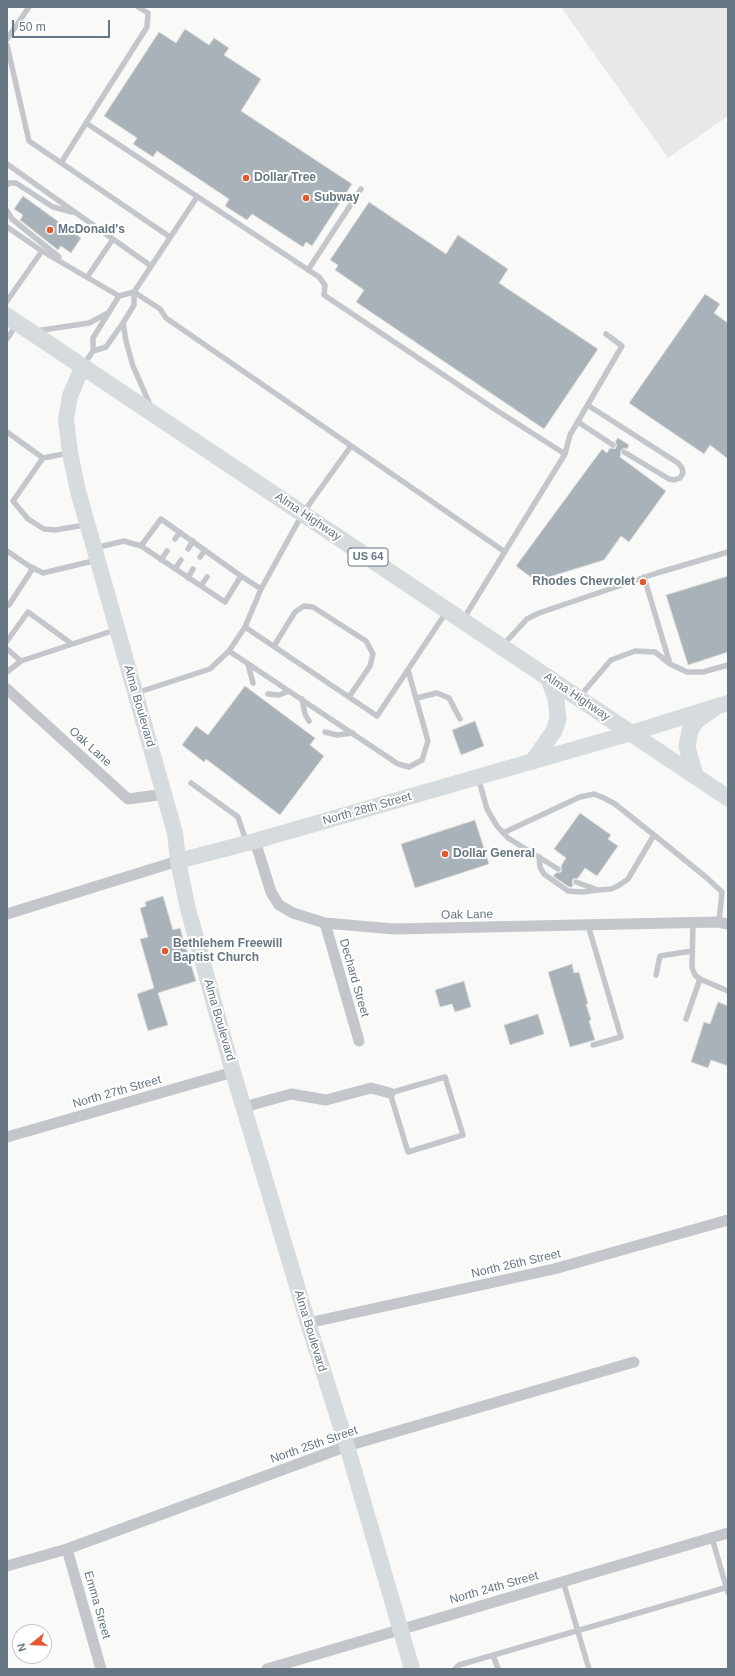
<!DOCTYPE html>
<html>
<head>
<meta charset="utf-8">
<style>
  body { margin:0 }
  #map { position:relative; width:735px; height:1676px; overflow:hidden; background:#f9f9f7; font-family:Arial,sans-serif }
  canvas { display:block }
  .frame { position:absolute; inset:0; border:8px solid #657582; pointer-events:none }
  .north { position:absolute; left:12px; top:1624px; width:40px; height:40px; box-sizing:border-box; background:#fff; border:1px solid #c1c8cd; border-radius:50%; rotate:252deg; font-size:11px; font-weight:700; line-height:16px; text-align:center; color:#657582 }
  .north::after { content:''; display:block; margin:auto; width:14px; height:18px; background:#e3592e; clip-path:polygon(50% 0,100% 100%,50% 72%,0 100%) }
  .scale { position:absolute; left:12px; top:20px; width:98px; height:18px; box-sizing:border-box; border:2px solid #657582; border-top:0; padding-left:5px; font-size:12px; line-height:14px; white-space:nowrap; color:#657582; -webkit-text-stroke:3px #fff; paint-order:stroke }
</style>
</head>
<body>
<div id="map">
<canvas width="735" height="1676"></canvas>
<div class="frame"></div>
<div class="north">N</div>
<div class="scale">50 m</div>
</div>
<script>
const c = document.querySelector('canvas').getContext('2d');
c.lineJoin = 'round';
function paint(path, color) {
  c.fillStyle = color;
  c.fill(path, 'evenodd');
}
function toPath(rows) {
  const path = new Path2D();
  for (const r of rows) {
    path.moveTo(r[0], r[1]);
    for (let i = 2; i < r.length; i += 2) path.lineTo(r[i], r[i + 1]);
  }
  return path;
}
function stroke(path, color, width, dash) {
  c.strokeStyle = color;
  c.lineWidth = width;
  c.lineCap = dash ? 'butt' : 'round';
  c.setLineDash(dash || []);
  c.stroke(path);
}
function drawText(font, color, halo, rows, align = 'center') {
  c.font = font + ' Arial,sans-serif';
  c.lineWidth = 4;
  c.setLineDash([]);
  c.textBaseline = 'middle';
  c.strokeStyle = halo;
  c.fillStyle = color;
  for (const [text, x, y, turn = 0] of rows) {
    c.save();
    c.translate(x, y);
    c.rotate((+turn || 0) * Math.PI / 180);
    c.textAlign = isNaN(turn) ? turn : align;
    if (halo) c.strokeText(text, 0, 0);
    c.fillText(text, 0, 0);
    c.restore();
  }
}
paint(toPath([
  [561,7,728,7,728,116,668,158]
]), '#e7e8e8');
const building = toPath([
  [185,29,209,45,214,38,229,48,224,55,261,79,241,111,352,184,312,246,306,242,303,247,252,214,247,220,225,206,229,199,157,151,153,157,133,144,137,138,104,116,159,32,176,43,185,29],
  [23,196,81,238,71,253,61,246,58,250,20,220,23,215,14,209,23,196],
  [369,202,446,254,458,235,508,269,499,283,598,349,544,429,356,302,364,290,335,270,338,265,330,260,369,202],
  [705,294,720,304,714,313,728,323,728,459,710,445,704,454,629,403,705,294],
  [618,438,629,445,627,449,624,448,621,450,620,457,666,491,629,542,621,536,604,560,536,581,516,566,602,449,607,453,610,448,615,449,617,445,615,442,618,438],
  [728,576,728,652,688,665,666,595,728,576],
  [245,686,315,738,310,745,324,756,280,815,206,759,204,762,182,745,196,726,208,735,245,686],
  [475,721,484,746,461,755,452,730,475,721],
  [580,813,611,835,608,839,618,846,597,876,585,868,578,878,573,879,572,882,573,885,572,887,569,887,553,876,556,873,561,872,562,869,561,866,566,858,554,849,580,813],
  [475,820,489,864,415,888,401,844,475,820],
  [163,896,173,930,180,928,196,981,158,993,168,1025,148,1031,137,994,154,988,140,939,148,937,140,908,146,906,145,902,163,896],
  [572,964,574,973,579,972,588,1004,586,1004,591,1020,589,1021,595,1040,570,1047,548,972,572,964],
  [464,981,471,1007,455,1012,452,1004,440,1007,435,990,464,981],
  [718,1002,728,1006,728,1066,711,1060,708,1068,691,1062,704,1022,710,1024,718,1002],
  [538,1014,544,1034,510,1045,504,1025,538,1014]
]);
paint(building, '#a9b2b8');
stroke(building, '#dbdbd9', 1);
stroke(toPath([
  [7,39,29,7],
  [7,45,29,141,170,237],
  [86,123,147,27,148,13,138,7],
  [61,163,86,123,319,277,325,285,324,295,496,410,565,454],
  [7,164,151,266],
  [7,185,9,183,16,183,53,207,72,212],
  [7,211,12,219,59,257],
  [7,227,42,251,119,296],
  [308,270,361,189],
  [88,276,113,239],
  [7,301,42,251],
  [123,323,126,341,133,366,151,407],
  [36,331,89,323,108,313],
  [7,339,17,324],
  [93,351,106,347,123,323,134,305,134,292,197,197],
  [84,364,93,351,93,338,119,296,134,292,160,309,166,318,505,552],
  [589,406,678,463,682,468,683,473,680,478,674,480,669,479,624,452],
  [578,422,613,445],
  [7,432,43,458],
  [351,446,303,513,261,589,245,627,377,716,447,611],
  [69,453,43,458,13,501,28,519,44,529,55,530,85,525],
  [175,539,180,532],
  [141,546,161,519,241,576],
  [95,548,124,541,141,546,225,602,241,576,261,589],
  [188,549,193,541],
  [7,551,29,566,43,573,97,560],
  [200,557,205,550],
  [161,560,167,551],
  [175,569,181,560],
  [644,577,670,664],
  [188,578,193,569],
  [201,586,207,577],
  [9,605,33,568],
  [464,618,565,454,570,435,622,346,606,334],
  [7,641,28,612,72,644],
  [503,645,527,619,539,613,657,573,728,552],
  [274,646,295,612,304,606,313,607,366,641,373,654,370,666,349,697],
  [7,649,21,661],
  [229,651,398,764,409,767,422,760,428,741,408,670],
  [248,664,253,683],
  [7,672,21,661,115,630],
  [136,693,210,669,229,651,245,627],
  [268,694,279,695,289,691],
  [580,696,611,660,635,651,655,652,670,664,687,672,703,672,728,665],
  [417,698,437,693,449,698,460,719],
  [302,699,305,714,309,721],
  [325,732,337,735,353,733],
  [478,777,487,809,497,826,508,838,558,869],
  [191,783,238,817,246,841],
  [503,833,580,797,594,794,604,798,615,804,654,835,628,879,618,886,611,889,598,890,576,882],
  [654,835,707,878,722,892,719,922],
  [539,857,540,867,544,874,568,891,582,892,598,890],
  [693,922,692,968,695,975,700,979,728,991],
  [588,925,621,1037,593,1045],
  [656,975,660,956,692,951],
  [686,1019,700,979],
  [445,1077,463,1135,408,1152,390,1093,445,1077],
  [712,1538,728,1593],
  [563,1581,589,1669],
  [493,1655,498,1669],
  [455,1669,459,1665,728,1587]
]), '#c3c7cb', 5.5);
stroke(toPath([
  [7,689,128,799,165,794],
  [255,841,271,892,279,905,293,913,325,923,394,929,717,922,728,924],
  [7,914,178,861],
  [325,923,359,1041],
  [244,1107,291,1094,326,1100,371,1088,390,1093],
  [7,1137,233,1072],
  [308,1323,554,1269,728,1220],
  [67,1549,101,1669],
  [7,1566,67,1549,347,1446,634,1362],
  [267,1669,728,1533]
]), '#c3c7cb', 11);
stroke(toPath([
  [83,366,70,396,66,419,70,453,78,491,175,833,178,861,188,909,233,1072,308,1323,347,1446,412,1669],
  [178,861,255,841,631,733,728,703]
]), '#d6dbde', 16);
stroke(toPath([
  [7,316,728,798],
  [533,761,554,731,558,719,556,698,548,677],
  [695,775,687,747,690,730,697,720,714,708]
]), '#d6dbde', 17);
for (const [x, y, r, color] of [
  [246,178,4,"#e3592e"],
  [306,198,4,"#e3592e"],
  [50,230,4,"#e3592e"],
  [643,582,4,"#e3592e"],
  [445,854,4,"#e3592e"],
  [165,951,4,"#e3592e"]
]) {
  const dot = new Path2D();
  dot.arc(x, y, r, 0, 2 * Math.PI);
  c.fillStyle = color;
  c.fill(dot);
  stroke(dot, '#fff', 1.5);
}
for (const [x, y, w] of [
  [368,557,40]
]) {
  const box = new Path2D();
  box.roundRect(x - w / 2, y - 9, w, 18, 3);
  c.fillStyle = '#fff';
  c.fill(box);
  stroke(box, '#657582', 1);
}
drawText('bold 11px', '#657582', null, [
  ["US 64",368,557]
]);
drawText('bold 12px', '#657582', '#fff', [
  ["Dollar Tree",254,178],
  ["Subway",314,198],
  ["McDonald's",58,230],
  ["Rhodes Chevrolet",635,582,"right"],
  ["Dollar General",453,854],
  ["Bethlehem Freewill",173,944],
  ["Baptist Church",173,958]
], 'left');
drawText('12px', '#657582', '#fff', [
  ["Alma Highway",308,517,34],
  ["Alma Highway",577,697,34],
  ["Alma Boulevard",139,706,74],
  ["Oak Lane",90,747,42],
  ["North 28th Street",367,809,-16],
  ["Oak Lane",467,915,-1],
  ["Dechard Street",354,978,74],
  ["Alma Boulevard",219,1020,74],
  ["North 27th Street",117,1092,-16],
  ["North 26th Street",516,1264,-13],
  ["Alma Boulevard",310,1331,73],
  ["North 25th Street",314,1445,-19],
  ["North 24th Street",494,1588,-16],
  ["Emma Street",97,1605,74]
]);
</script>
</body>
</html>
